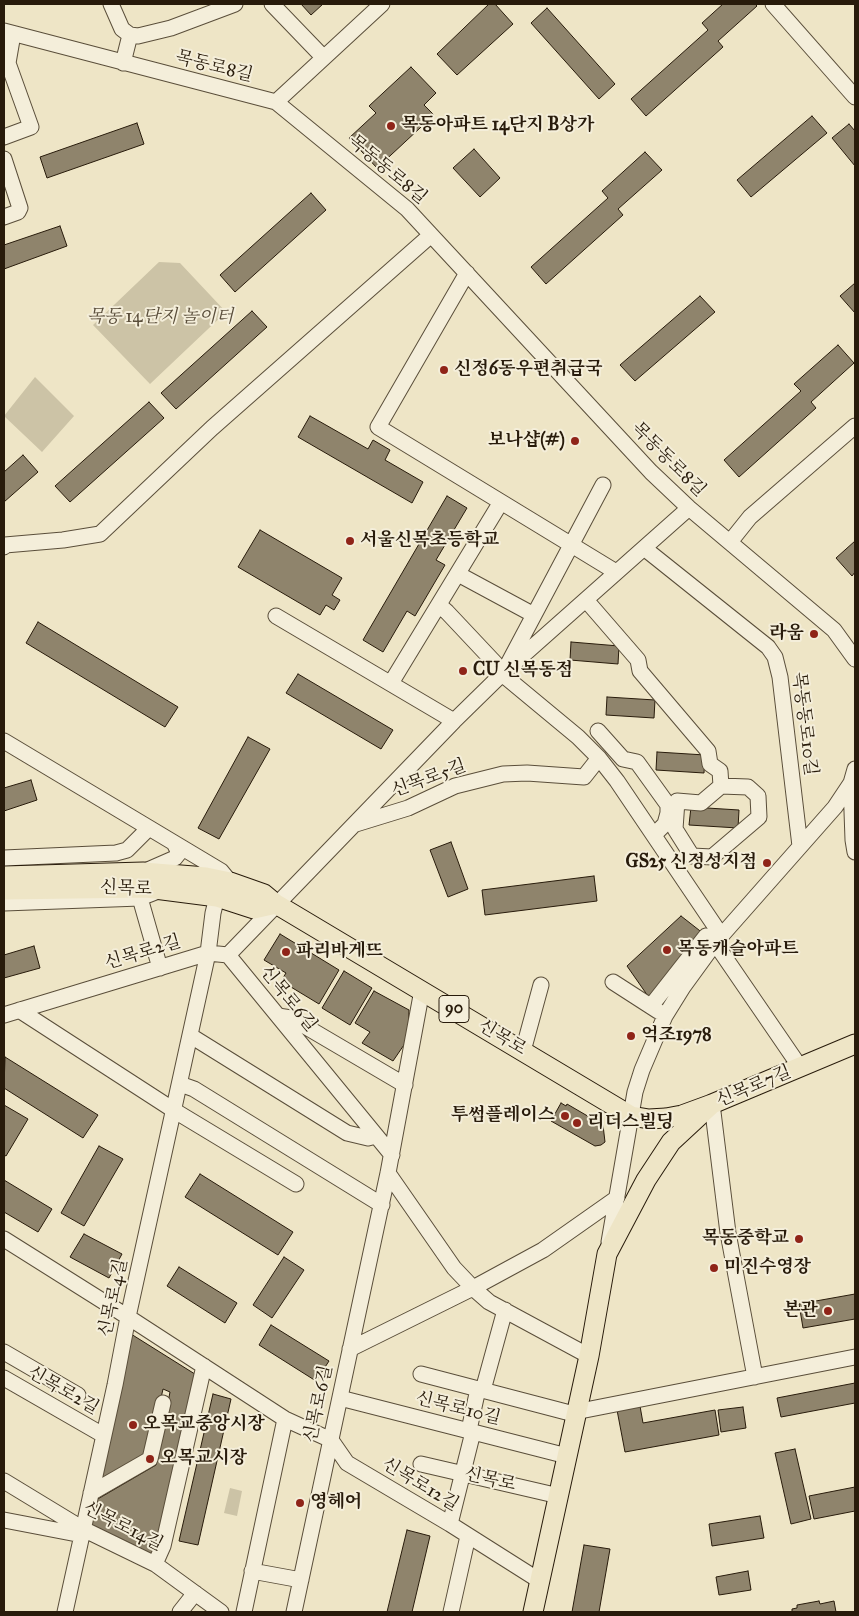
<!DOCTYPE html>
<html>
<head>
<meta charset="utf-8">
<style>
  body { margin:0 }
  #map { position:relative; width:859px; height:1616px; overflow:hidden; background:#eee5c6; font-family:"IM FELL Great Primer",serif }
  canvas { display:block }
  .frame { position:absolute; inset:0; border:5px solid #281b0b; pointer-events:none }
</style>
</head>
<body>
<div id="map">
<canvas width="859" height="1616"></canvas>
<div class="frame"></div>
</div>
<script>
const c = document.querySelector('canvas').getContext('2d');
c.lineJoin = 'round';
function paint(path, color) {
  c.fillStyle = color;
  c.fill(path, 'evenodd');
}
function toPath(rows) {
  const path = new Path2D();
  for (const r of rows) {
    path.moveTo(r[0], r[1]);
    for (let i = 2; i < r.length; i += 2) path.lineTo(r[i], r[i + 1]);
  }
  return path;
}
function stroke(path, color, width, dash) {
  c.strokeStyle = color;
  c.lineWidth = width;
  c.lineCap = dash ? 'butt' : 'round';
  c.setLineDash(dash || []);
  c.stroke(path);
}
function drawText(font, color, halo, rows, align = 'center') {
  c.font = font + ' "IM FELL Great Primer","Noto Serif KR",serif';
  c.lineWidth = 4;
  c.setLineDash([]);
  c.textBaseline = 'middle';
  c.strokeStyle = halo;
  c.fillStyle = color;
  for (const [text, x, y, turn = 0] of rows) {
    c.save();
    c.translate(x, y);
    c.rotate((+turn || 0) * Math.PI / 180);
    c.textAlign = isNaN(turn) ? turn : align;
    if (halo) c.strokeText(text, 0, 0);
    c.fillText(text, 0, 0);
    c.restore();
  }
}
paint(toPath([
  [159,262,180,263,226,312,150,384,93,325],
  [35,377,74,416,42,452,4,416],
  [230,1488,242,1491,237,1516,224,1513]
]), '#ccc3a6');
const building = toPath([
  [301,4,323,4,311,15,301,4],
  [489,4,495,4,513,24,457,75,437,54,489,4],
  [723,4,755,4,757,6,718,41,723,47,646,116,631,99,708,30,702,23,723,4],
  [547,8,615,84,599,99,531,23,547,8],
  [411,67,436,93,424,105,434,115,377,168,349,138,376,113,369,106,411,67],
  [812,116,827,133,751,197,737,180,812,116],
  [137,123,144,144,47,178,40,157,137,123],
  [849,124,855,131,855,166,832,138,849,124],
  [474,149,500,178,480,197,453,168,474,149],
  [645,152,662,170,618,209,623,215,546,284,531,267,608,198,602,191,645,152],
  [311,193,326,210,235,292,220,275,311,193],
  [60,226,67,246,4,269,4,245,60,226],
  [855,283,855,313,840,296,855,283],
  [700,296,715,312,635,381,620,365,700,296],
  [252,311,267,327,176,409,161,393,252,311],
  [838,345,854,363,811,402,816,408,739,477,724,460,801,391,794,384,838,345],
  [149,402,164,418,70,502,55,486,149,402],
  [310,416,368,449,373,440,390,450,385,460,423,482,412,503,298,437,310,416],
  [23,455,38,472,4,502,4,472,23,455],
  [447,496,467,508,436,560,445,565,415,616,407,611,383,652,363,640,447,496],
  [260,530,342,578,332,595,340,600,334,610,326,605,320,615,238,567,260,530],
  [855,541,855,572,852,576,836,558,855,541],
  [38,622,178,707,165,727,26,643,38,622],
  [571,642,619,646,618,664,570,660,571,642],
  [298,674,393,730,381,749,286,693,298,674],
  [607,697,655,700,654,718,606,715,607,697],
  [248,737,270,749,219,839,198,828,248,737],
  [657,752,705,755,704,773,656,770,657,752],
  [31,780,37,800,4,811,4,788,31,780],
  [691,807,739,810,738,828,689,825,691,807],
  [451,842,468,889,448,897,430,850,451,842],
  [594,876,597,901,485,915,482,890,594,876],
  [681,916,704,934,650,999,627,966,681,916],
  [280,934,339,970,319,1004,281,981,286,973,264,960,280,934],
  [34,946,40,968,4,978,4,955,34,946],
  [344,971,372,988,350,1025,322,1008,344,971],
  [374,991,409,1010,408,1039,393,1061,362,1043,370,1032,355,1023,374,991],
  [5,1057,98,1115,83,1138,4,1088,5,1057],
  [561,1103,566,1106,567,1104,603,1125,605,1142,601,1145,595,1146,551,1121,561,1103],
  [4,1105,28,1119,6,1156,4,1155,4,1105],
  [99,1146,123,1159,84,1226,61,1213,99,1146],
  [200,1174,293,1232,278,1255,185,1197,200,1174],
  [4,1180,52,1209,38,1232,4,1212,4,1180],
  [84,1234,122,1254,109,1278,70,1257,84,1234],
  [284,1257,304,1270,272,1318,253,1305,284,1257],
  [179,1267,237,1303,225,1323,167,1286,179,1267],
  [855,1294,855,1319,803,1328,799,1304,855,1294],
  [271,1325,329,1361,316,1381,259,1345,271,1325],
  [131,1334,198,1376,153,1557,90,1528,96,1500,156,1465,170,1392,163,1389,148,1457,98,1486,131,1334],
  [855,1383,855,1403,781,1417,777,1398,855,1383],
  [213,1394,231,1399,198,1545,179,1541,213,1394],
  [640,1406,643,1423,715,1410,719,1435,625,1452,617,1410,640,1406],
  [743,1407,746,1428,721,1432,718,1410,743,1407],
  [795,1449,811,1519,791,1524,775,1453,795,1449],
  [855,1487,855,1511,814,1519,809,1496,855,1487],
  [760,1516,764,1538,712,1546,709,1524,760,1516],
  [407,1530,430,1536,412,1612,387,1612,407,1530],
  [584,1545,610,1549,599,1612,572,1612,584,1545],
  [748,1571,751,1590,719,1595,716,1577,748,1571],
  [819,1601,820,1604,834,1601,836,1612,792,1612,792,1609,797,1608,797,1605,819,1601]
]);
paint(building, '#8f846c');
stroke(building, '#281b0b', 1);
const minor = toPath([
  [111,4,122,29,130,35],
  [272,4,323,57],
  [773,4,855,97],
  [4,31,276,102,407,209,651,472,689,508,834,630,855,659],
  [123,63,130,35,138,36,171,28,235,4],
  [276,102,382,4],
  [4,137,31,127,8,63,13,34],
  [4,159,20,208,18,212,4,217],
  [467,273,378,427,616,572],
  [730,542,750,517,855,426],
  [4,547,5,545,63,540,100,534,212,428,431,235],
  [644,548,768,647,775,657,780,677,800,846],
  [458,574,534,615],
  [586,600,638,660,640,671,708,751,710,764,720,771,721,786,748,787,758,796,759,817,712,857,692,856,675,829,677,801,701,803,721,786],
  [439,605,447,612,495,663,502,674,578,737,599,758,617,781,721,935],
  [276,616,454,721],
  [508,664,603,485],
  [391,683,501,502],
  [598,731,623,759,637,762,668,805,668,813,665,824,654,835],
  [4,741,221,871,230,882],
  [851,783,853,840,855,852],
  [356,824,408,808,455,786,503,774,527,773,584,777,599,758],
  [4,858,116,853,127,850,149,828],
  [143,872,175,858,179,853,174,843],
  [140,898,160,968],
  [4,903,140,898,158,891],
  [228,955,392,1155],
  [613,982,658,1011],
  [651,1006,706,936,715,943,800,1067],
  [19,1010,175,1111,296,1184],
  [4,1015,208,953,228,955,454,721,502,674,689,508],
  [278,1016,291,1018,405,1085],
  [191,1036,347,1133,368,1138,376,1136],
  [523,1051,541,985],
  [180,1084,194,1089,382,1205],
  [712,1104,728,1233,755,1377],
  [388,1173,454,1268,473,1288,489,1302,589,1356],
  [4,1239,128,1317,285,1419,331,1440,347,1463,450,1524,540,1581],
  [609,1242,635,1092,642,1070,665,1016,683,987,715,943,835,807,851,783,855,769],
  [350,1349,473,1288,543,1250,617,1198],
  [4,1352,78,1395],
  [421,1374,570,1413,855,1357],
  [4,1378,103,1435],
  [483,1390,505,1310],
  [340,1398,567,1456],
  [469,1430,478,1389],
  [421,1464,559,1496],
  [4,1481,83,1529,155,1564,221,1612],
  [91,1493,150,1459,163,1403],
  [4,1520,82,1535],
  [450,1524,473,1432],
  [155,1564,163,1546,204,1366],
  [252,1571,301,1580],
  [65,1612,115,1385,128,1317,208,953,213,913,217,897],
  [180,1612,195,1593],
  [244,1612,285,1419],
  [294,1612,388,1173,422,990],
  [451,1612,468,1536]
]);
const major = toPath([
  [4,876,143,872,206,877,230,882,264,894,276,904,631,1116,649,1119,666,1118,682,1115,712,1104],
  [4,890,147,888,217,897,254,909,276,904],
  [533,1612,589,1356,607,1254,646,1180,671,1142,712,1104,855,1044]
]);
stroke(minor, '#5a4e3a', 17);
stroke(major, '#281b0b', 21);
stroke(minor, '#f4eeda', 15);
stroke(major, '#eee5c6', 19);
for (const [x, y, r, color] of [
  [391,126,5,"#8f2418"],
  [444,370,5,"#8f2418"],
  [575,441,5,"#8f2418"],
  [350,541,5,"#8f2418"],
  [814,634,5,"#8f2418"],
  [463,671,5,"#8f2418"],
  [767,863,5,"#8f2418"],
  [667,950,5,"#8f2418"],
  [286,952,5,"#8f2418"],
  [631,1036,5,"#8f2418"],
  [565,1116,5,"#8f2418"],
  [577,1123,5,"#8f2418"],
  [799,1239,5,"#8f2418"],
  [714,1268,5,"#8f2418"],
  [828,1311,5,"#8f2418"],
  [133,1425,5,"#8f2418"],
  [150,1459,5,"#8f2418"],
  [300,1503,5,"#8f2418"]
]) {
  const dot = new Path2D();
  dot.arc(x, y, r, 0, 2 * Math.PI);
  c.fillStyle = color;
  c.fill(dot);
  stroke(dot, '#f4eeda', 2);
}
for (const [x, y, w] of [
  [454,1009,30]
]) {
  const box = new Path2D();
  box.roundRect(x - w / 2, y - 13.5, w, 27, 4);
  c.fillStyle = '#f4eeda';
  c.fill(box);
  stroke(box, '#281b0b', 1);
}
drawText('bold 16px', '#281b0b', null, [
  ["90",454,1009]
]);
drawText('18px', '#281b0b', '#f4eeda', [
  ["목동로8길",214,67,14],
  ["목동동로8길",387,170,40],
  ["목동동로8길",668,460,45],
  ["목동동로10길",804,724,83],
  ["신목로5길",429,779,-20],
  ["신목로",126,889,2],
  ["신목로2길",143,953,-17],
  ["신목로6길",288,999,51],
  ["신목로",502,1038,31],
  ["신목로7길",754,1087,-23],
  ["신목로4길",114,1298,-78],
  ["신목로2길",63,1391,30],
  ["신목로6길",319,1404,-78],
  ["신목로10길",458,1409,14],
  ["신목로",490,1480,13],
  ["신목로12길",420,1485,31],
  ["신목로14길",123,1527,27]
]);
drawText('bold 18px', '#281b0b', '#f4eeda', [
  ["목동아파트 14단지 B상가",401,126],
  ["신정6동우편취급국",454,370],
  ["보나샵(#)",565,441,"right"],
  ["서울신목초등학교",360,541],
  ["라움",804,634,"right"],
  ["CU 신목동점",473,671],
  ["GS25 신정성지점",757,863,"right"],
  ["목동캐슬아파트",677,950],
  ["파리바게뜨",296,952],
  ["억조1978",641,1036],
  ["투썸플레이스",555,1116,"right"],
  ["리더스빌딩",587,1123],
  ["목동중학교",789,1239,"right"],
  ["미진수영장",724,1268],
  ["본관",818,1311,"right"],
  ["오목교중앙시장",143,1425],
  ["오목교시장",160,1459],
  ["영헤어",310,1503]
], 'left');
drawText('italic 18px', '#594d3a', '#f4eeda', [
  ["목동 14단지 놀이터",160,318]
]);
</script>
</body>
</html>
